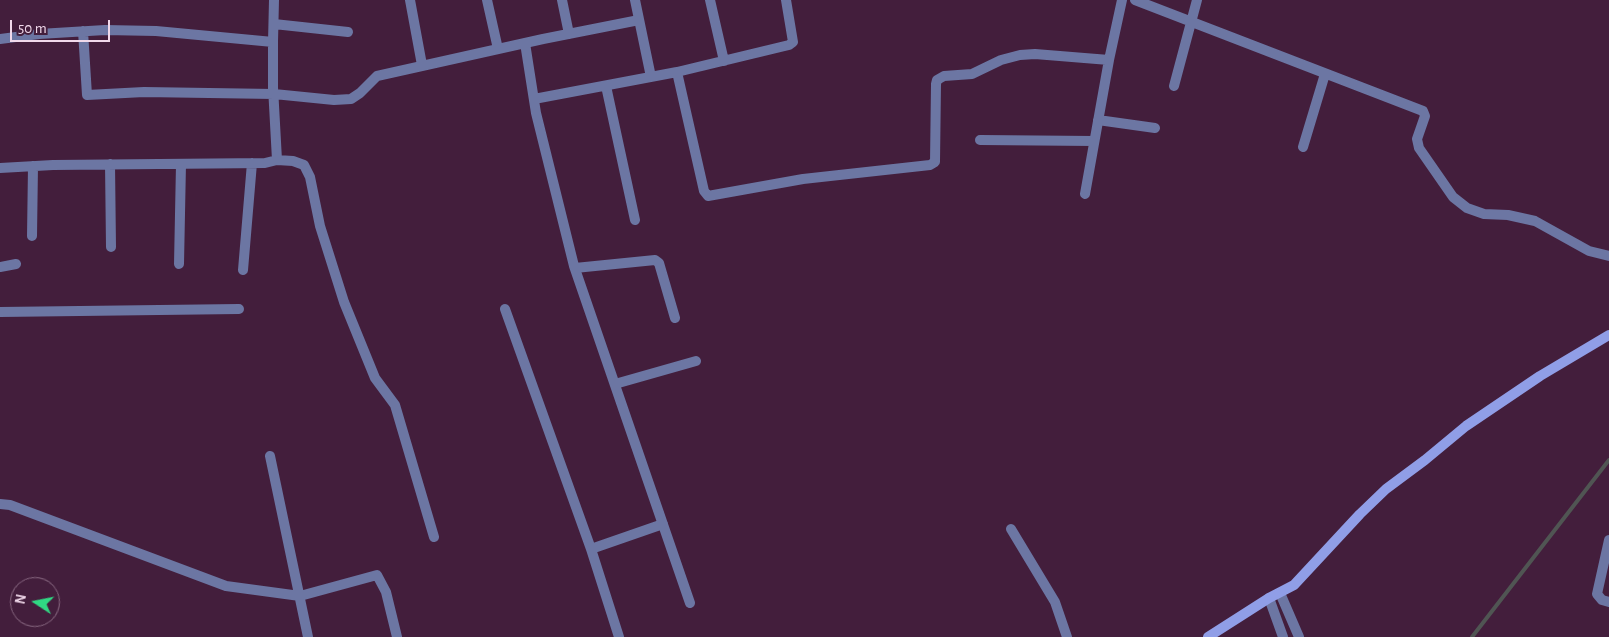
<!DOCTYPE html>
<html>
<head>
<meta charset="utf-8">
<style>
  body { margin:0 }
  #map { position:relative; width:1609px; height:637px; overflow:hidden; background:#431e3c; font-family:"Alegreya Sans",sans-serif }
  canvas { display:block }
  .north { position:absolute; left:10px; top:577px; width:50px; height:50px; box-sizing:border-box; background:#431e3c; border:1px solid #896982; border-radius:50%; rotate:281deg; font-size:14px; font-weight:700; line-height:20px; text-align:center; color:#f1d9eb }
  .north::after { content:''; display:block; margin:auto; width:18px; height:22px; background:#30d883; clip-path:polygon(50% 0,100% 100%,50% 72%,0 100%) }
  .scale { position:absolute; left:10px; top:20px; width:100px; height:22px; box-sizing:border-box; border:2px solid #f1d9eb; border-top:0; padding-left:6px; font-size:15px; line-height:18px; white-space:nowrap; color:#f1d9eb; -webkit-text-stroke:4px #431e3c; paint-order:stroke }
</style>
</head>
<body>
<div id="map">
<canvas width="1609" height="637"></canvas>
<div class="north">N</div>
<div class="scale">50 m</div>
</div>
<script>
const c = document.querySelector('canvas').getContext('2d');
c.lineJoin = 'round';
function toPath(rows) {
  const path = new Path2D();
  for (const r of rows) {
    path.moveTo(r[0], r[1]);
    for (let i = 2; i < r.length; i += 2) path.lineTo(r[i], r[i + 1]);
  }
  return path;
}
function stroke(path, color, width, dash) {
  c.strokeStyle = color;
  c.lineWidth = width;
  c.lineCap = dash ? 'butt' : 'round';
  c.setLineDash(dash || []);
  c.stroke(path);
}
stroke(toPath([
  [1472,637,1609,460]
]), '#505553', 4);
stroke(toPath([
  [410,0,422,65],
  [487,0,498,49],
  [562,0,569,34],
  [635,0,651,77],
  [710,0,724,61],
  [1135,0,1423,111,1425,116,1417,139,1419,148,1453,197,1467,208,1484,214,1508,215,1535,221,1589,251,1609,256],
  [274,24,348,32],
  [83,31,87,95,144,92,274,94,334,100,351,99,360,93,377,76,543,39,639,20],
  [0,39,39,34,105,30,156,31,273,42,273,87,277,160,265,163,53,165,0,168],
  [273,42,274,0],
  [525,43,536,113,574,266,690,603],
  [677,72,704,191,708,196,803,179,930,165,935,162,936,84,937,80,944,76,972,74,1001,60,1020,55,1035,54,1109,60],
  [606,86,635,220],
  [1174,86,1197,0],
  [534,99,677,72,789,45,793,42,786,0],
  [1098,120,1155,128],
  [980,140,1094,141],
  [1303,147,1325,74],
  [277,160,293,161,304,165,310,177,320,226,344,302,375,378,395,405,434,537],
  [110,164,111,247],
  [1085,194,1109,60,1122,0],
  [32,236,33,166],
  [179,264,181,164],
  [0,267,16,264],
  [575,268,655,260,659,263,675,318],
  [243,270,252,163],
  [505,309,591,549,619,637],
  [0,312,239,309],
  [615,384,696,361],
  [270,456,308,637],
  [0,504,10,505,226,586,300,596,377,575,386,592,397,637],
  [1011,529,1055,602,1067,637],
  [1609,540,1597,594,1602,600,1609,602],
  [591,549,663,524],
  [1280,593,1299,637],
  [1269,598,1283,637]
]), '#6c76a3', 10);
stroke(toPath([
  [1208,637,1269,598,1294,585,1360,514,1386,489,1425,460,1466,426,1540,376,1609,335]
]), '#909ee7', 10);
</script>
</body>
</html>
